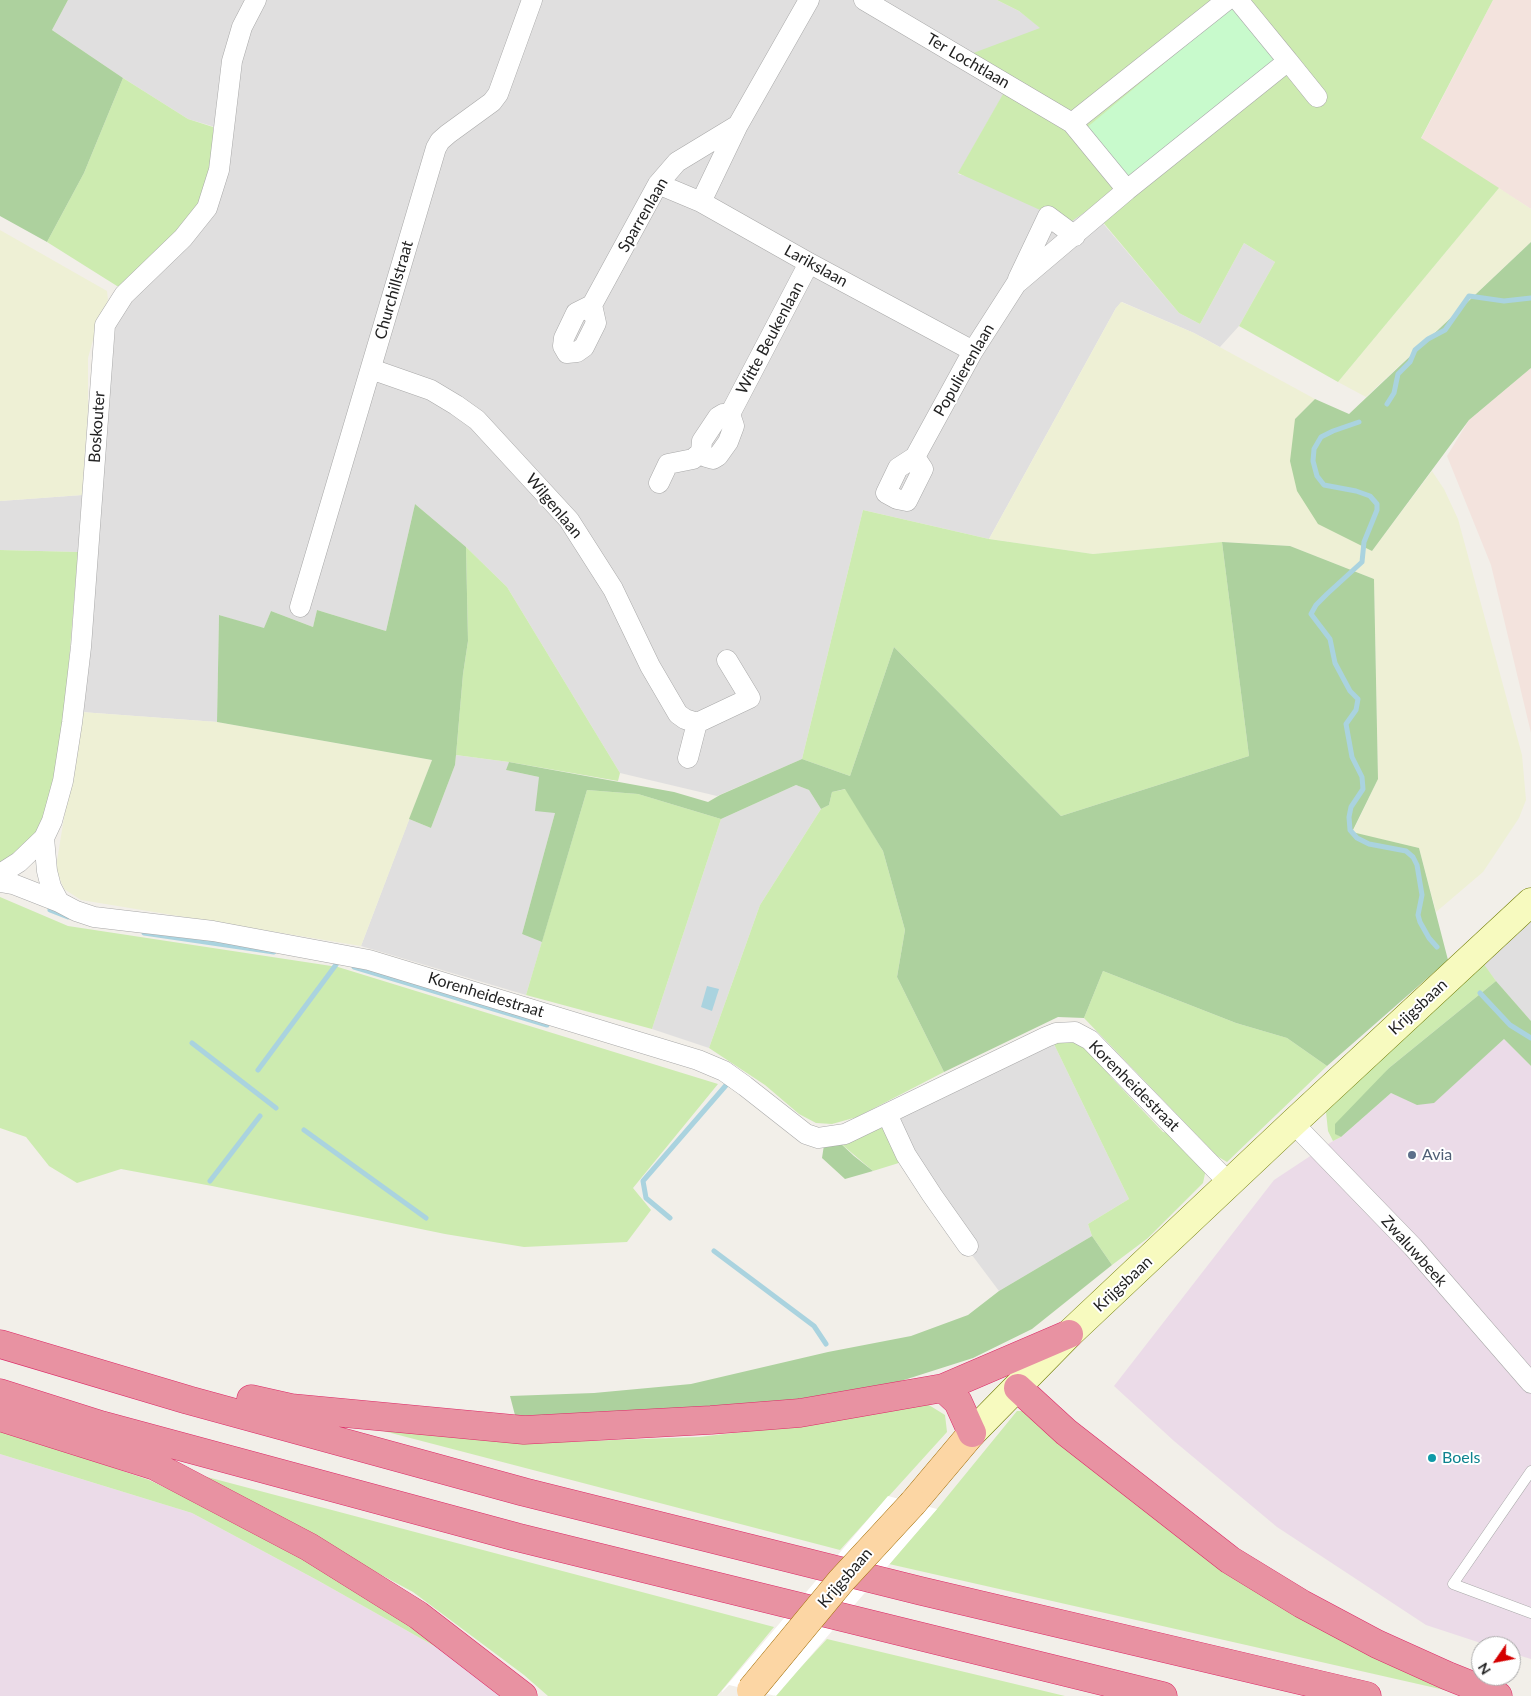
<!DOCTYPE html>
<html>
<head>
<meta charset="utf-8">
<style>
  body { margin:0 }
  #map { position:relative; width:1531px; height:1696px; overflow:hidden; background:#f2efe9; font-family:Lato,sans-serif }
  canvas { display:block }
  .north { position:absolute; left:1471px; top:1636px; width:50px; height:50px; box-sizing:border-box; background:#fff; border:1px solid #a7a7a7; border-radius:50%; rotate:237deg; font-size:14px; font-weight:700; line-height:20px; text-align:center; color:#222 }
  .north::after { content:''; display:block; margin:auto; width:18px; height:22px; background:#d40000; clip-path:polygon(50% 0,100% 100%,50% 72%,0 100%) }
</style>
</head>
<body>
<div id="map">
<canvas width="1531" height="1696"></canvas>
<div class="north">N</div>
</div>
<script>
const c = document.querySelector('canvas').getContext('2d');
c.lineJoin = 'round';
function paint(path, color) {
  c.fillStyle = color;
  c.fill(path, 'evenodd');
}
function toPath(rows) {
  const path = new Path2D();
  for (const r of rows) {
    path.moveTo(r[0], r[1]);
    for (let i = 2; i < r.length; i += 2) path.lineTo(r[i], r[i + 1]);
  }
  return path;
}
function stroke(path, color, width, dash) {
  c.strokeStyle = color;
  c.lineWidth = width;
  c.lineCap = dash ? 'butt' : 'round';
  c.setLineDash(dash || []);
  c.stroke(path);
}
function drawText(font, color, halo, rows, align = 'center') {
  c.font = font + ' Lato,sans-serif';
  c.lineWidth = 4;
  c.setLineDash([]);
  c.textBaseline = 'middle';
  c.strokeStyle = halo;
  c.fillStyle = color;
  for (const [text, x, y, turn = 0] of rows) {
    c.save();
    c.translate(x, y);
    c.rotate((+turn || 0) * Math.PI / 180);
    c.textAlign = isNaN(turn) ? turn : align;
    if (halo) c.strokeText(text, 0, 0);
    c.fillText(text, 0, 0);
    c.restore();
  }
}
paint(toPath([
  [68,0,997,0,1019,11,1041,28,958,174,1090,208,1179,313,1200,324,1244,243,1275,262,1239,326,1220,347,1194,333,1122,302,1116,308,989,539,863,510,802,759,717,796,620,773,507,587,466,547,415,504,386,631,317,610,313,627,271,611,264,629,219,615,217,722,81,712,116,319,159,272,205,226,214,208,232,132,188,119,123,78,52,30],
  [82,495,78,552,0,550,0,501],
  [456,755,509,762,506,770,539,777,555,813,522,934,542,942,526,995,361,946,409,819,431,828,455,765],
  [796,785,809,790,821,809,760,905,709,1048,652,1029,721,819],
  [1531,920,1531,1021,1496,981,1483,964],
  [1052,1040,1129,1199,1088,1224,1092,1236,999,1291,902,1162,883,1125]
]), '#e0dfdf');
paint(toPath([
  [1504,1039,1531,1066,1531,1659,1511,1653,1511,1646,1490,1646,1426,1625,1277,1527,1174,1441,1114,1386,1274,1180,1333,1141,1341,1137,1391,1093,1417,1104,1434,1102],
  [0,1454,192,1513,317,1580,452,1656,499,1696,0,1696]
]), '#ebdbe8');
paint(toPath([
  [1493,0,1531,0,1531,209,1421,139],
  [1531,368,1531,733,1491,565,1447,456,1469,420]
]), '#f3e3dd');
paint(toPath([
  [1499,188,1531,209,1531,242,1366,397,1338,382],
  [0,230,107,291,108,300,98,322,88,358,88,409,82,495,0,501],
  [1121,302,1194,333,1315,399,1295,419,1372,551,1432,471,1444,489,1458,519,1522,755,1526,800,1519,818,1483,872,1436,912,1419,848,1352,833,1378,779,1374,579,1290,546,1222,542,1093,554,989,539,1116,308],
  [81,712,217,722,432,760,361,946,81,900,64,889,57,872,57,861]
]), '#eef0d5');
paint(toPath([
  [997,0,1493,0,1421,138,1499,188,1338,382,1239,326,1275,262,1244,243,1200,324,1179,313,1091,208,1069,223,958,173,1011,80,968,55,1040,28,1019,11],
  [123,78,188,119,213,127,213,163,208,183,190,220,121,287,117,286,47,242,84,173],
  [863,510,989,539,1093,554,1222,542,1249,756,1061,816,894,647,850,776,802,759],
  [466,547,507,587,620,773,618,781,509,762,456,755,463,674,468,641],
  [0,550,78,552,64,723,51,796,41,826,29,841,0,865],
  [846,789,883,851,905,930,897,977,944,1072,857,1117,832,1124,816,1123,799,1114,765,1085,709,1048,760,905,821,809,829,805,832,792],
  [587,790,638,794,721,819,652,1029,526,995],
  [0,897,68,926,338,967,718,1084,633,1188,651,1210,627,1242,524,1247,445,1234,212,1186,121,1169,77,1183,49,1166,26,1137,0,1128],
  [1483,963,1496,981,1389,1068,1336,1134,1341,1137,1333,1141,1328,1131,1326,1112],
  [1103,971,1236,1023,1287,1038,1327,1066,1227,1162,1217,1156,1084,1018],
  [1072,1037,1110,1067,1110,1076,1163,1132,1174,1134,1206,1169,1203,1183,1148,1238,1112,1265,1092,1236,1088,1224,1129,1199,1052,1040],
  [883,1125,902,1162,873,1171,839,1142],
  [924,1402,945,1415,947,1432,840,1550,368,1427,559,1442,699,1437,828,1422],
  [1017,1411,1032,1411,1224,1566,1471,1696,889,1564,937,1509],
  [0,1429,149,1480,224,1515,372,1595,452,1656,317,1580,192,1513,0,1454],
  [192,1473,774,1627,717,1696,548,1696,524,1675,413,1592],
  [827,1639,1065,1696,774,1696]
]), '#cdebb0');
paint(toPath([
  [0,0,68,0,52,30,123,78,84,173,47,242,0,216],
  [1531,242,1531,368,1469,420,1372,551,1318,524,1297,491,1290,461,1295,419,1315,399,1349,414],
  [415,504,466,547,468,641,463,674,456,755,455,765,431,828,409,819,432,760,217,722,219,615,264,628,271,611,313,627,317,610,386,631],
  [1222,542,1290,546,1374,579,1378,779,1352,832,1419,848,1448,960,1327,1066,1287,1038,1236,1023,1103,971,1084,1018,1058,1017,944,1072,897,977,905,930,883,851,845,789,832,792,829,805,821,809,809,790,796,785,721,819,638,794,587,790,542,942,522,934,555,813,535,811,539,777,506,770,509,762,674,792,708,802,720,795,802,759,850,776,894,647,1061,816,1249,756],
  [1496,981,1531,1021,1531,1066,1504,1039,1434,1103,1417,1105,1391,1093,1341,1137,1335,1134,1335,1124,1389,1068],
  [839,1142,854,1156,873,1171,845,1179,822,1158,824,1145],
  [1092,1236,1112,1265,1032,1329,973,1358,882,1387,714,1411,516,1419,510,1396,594,1393,691,1384,828,1352,911,1336,968,1315,999,1291]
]), '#add19e');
paint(toPath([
  [1232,7,1277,61,1127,183,1085,129]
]), '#c8facc');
paint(toPath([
  [707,986,719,989,712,1011,701,1007]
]), '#aad3df');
paint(toPath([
  [888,1496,937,1509,776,1696,729,1685,722,1692,722,1691]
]), '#fff');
stroke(toPath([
  [1387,404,1394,393,1398,374,1410,362,1415,350,1428,339,1445,330,1469,296,1504,301,1531,298],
  [1359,422,1333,431,1321,437,1314,449,1313,461,1317,476,1324,485,1356,491,1370,496,1377,504,1377,510,1364,542,1362,562,1327,594,1316,605,1311,614,1330,639,1335,663,1350,691,1358,699,1356,710,1346,724,1352,757,1362,777,1363,789,1351,807,1349,817,1350,830,1357,838,1369,844,1406,851,1413,857,1417,865,1422,895,1418,915,1420,922,1429,938,1437,947],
  [50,910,68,917],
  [144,933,274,952],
  [354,967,547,1025],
  [1480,993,1510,1025,1531,1038],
  [192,1043,276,1108],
  [258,1070,338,962],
  [304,1130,426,1218],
  [210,1181,260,1116],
  [670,1218,646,1198,643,1181,728,1083],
  [714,1251,814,1326,826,1344]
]), '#aad3df', 5);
const lane = toPath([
  [1531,1471,1453,1584,1531,1613]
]);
const street = toPath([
  [864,0,1072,123],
  [1288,61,1317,97],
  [658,184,701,202,809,263,973,351],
  [1127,190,1072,123,1227,0],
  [701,202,738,125,809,0],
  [1018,279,1048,216,1075,236],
  [592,305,596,323,584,347,577,352,567,353,563,346,564,338,576,313,592,305,658,184,677,162,738,125],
  [371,369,431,390,456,405,477,420,569,520,613,589,650,666,678,714,685,719,697,723,750,698,727,660],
  [730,414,723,414,718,417,702,441,701,452,706,457,713,459,718,456,728,442,734,426,730,414,809,263],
  [915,457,923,469,907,501,897,499,886,493,898,468,915,457,973,351,1016,284,1127,190,1288,61,1238,0],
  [659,483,668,464,693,459,701,452],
  [300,607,436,148,440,141,448,134,492,102,498,94,532,0],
  [688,758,697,723],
  [44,838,47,871,51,887,59,902],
  [0,874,19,862,44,838,52,821,63,781,72,723,81,647,105,325,124,295,183,238,207,208,219,170,232,61,242,27,256,0],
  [0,882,13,884,59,902,76,911,94,917,213,931,369,960,698,1060,724,1071,745,1086,806,1134,818,1138,845,1134,1046,1037,1056,1033,1075,1032,1090,1040,1229,1183],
  [887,1114,906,1155,932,1195,968,1246],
  [1293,1123,1413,1247,1531,1383]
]);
const secondary = toPath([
  [972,1433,1069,1334,1293,1123,1531,902]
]);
const primary = toPath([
  [913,1503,972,1433]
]);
const highway = toPath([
  [0,1344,188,1400,524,1492,921,1591,1367,1696],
  [943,1388,958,1402,972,1433],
  [1018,1388,1066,1432,1230,1560,1302,1604,1377,1644,1448,1676,1498,1696],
  [0,1393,101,1425,516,1537,1163,1696],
  [251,1399,291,1408,524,1430,711,1420,800,1413,943,1388,1069,1334],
  [0,1417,155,1466,309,1547,418,1615,523,1696]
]);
stroke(lane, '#a9a9a9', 11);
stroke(street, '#a9a9a9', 21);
stroke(secondary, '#707d05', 29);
stroke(primary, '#a06b00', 29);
stroke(highway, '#dc2a67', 29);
stroke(lane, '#fff', 10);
stroke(street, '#fff', 20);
stroke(secondary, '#f7fabf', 28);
stroke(primary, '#fcd6a4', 28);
stroke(highway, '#e892a2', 28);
const primaryBridge = toPath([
  [751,1690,841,1581,913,1503]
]);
stroke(primaryBridge, '#a06b00', 29, []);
stroke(primaryBridge, '#fcd6a4', 28);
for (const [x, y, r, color] of [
  [1412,1155,5,"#5c6f8a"],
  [1432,1458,5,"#0f9aa8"]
]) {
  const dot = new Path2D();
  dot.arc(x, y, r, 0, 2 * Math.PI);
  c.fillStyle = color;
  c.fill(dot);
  stroke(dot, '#fff', 2);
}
drawText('16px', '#222', '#fff', [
  ["Ter Lochtlaan",968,61,30],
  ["Sparrenlaan",643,215,-60],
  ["Larikslaan",816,266,29],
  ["Churchillstraat",394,290,-74],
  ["Witte Beukenlaan",770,338,-62],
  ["Populierenlaan",964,370,-60],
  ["Boskouter",97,427,-86],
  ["Wilgenlaan",554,506,50],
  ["Korenheidestraat",486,995,17],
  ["Krijgsbaan",1418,1007,-43],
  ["Korenheidestraat",1134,1086,45],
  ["Zwaluwbeek",1414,1251,48],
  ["Krijgsbaan",1123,1284,-43],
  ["Krijgsbaan",845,1578,-49]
]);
drawText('16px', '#4e5e75', '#fff', [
  ["Avia",1422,1155]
], 'left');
drawText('16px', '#0d838f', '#fff', [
  ["Boels",1442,1458]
], 'left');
</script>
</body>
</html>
